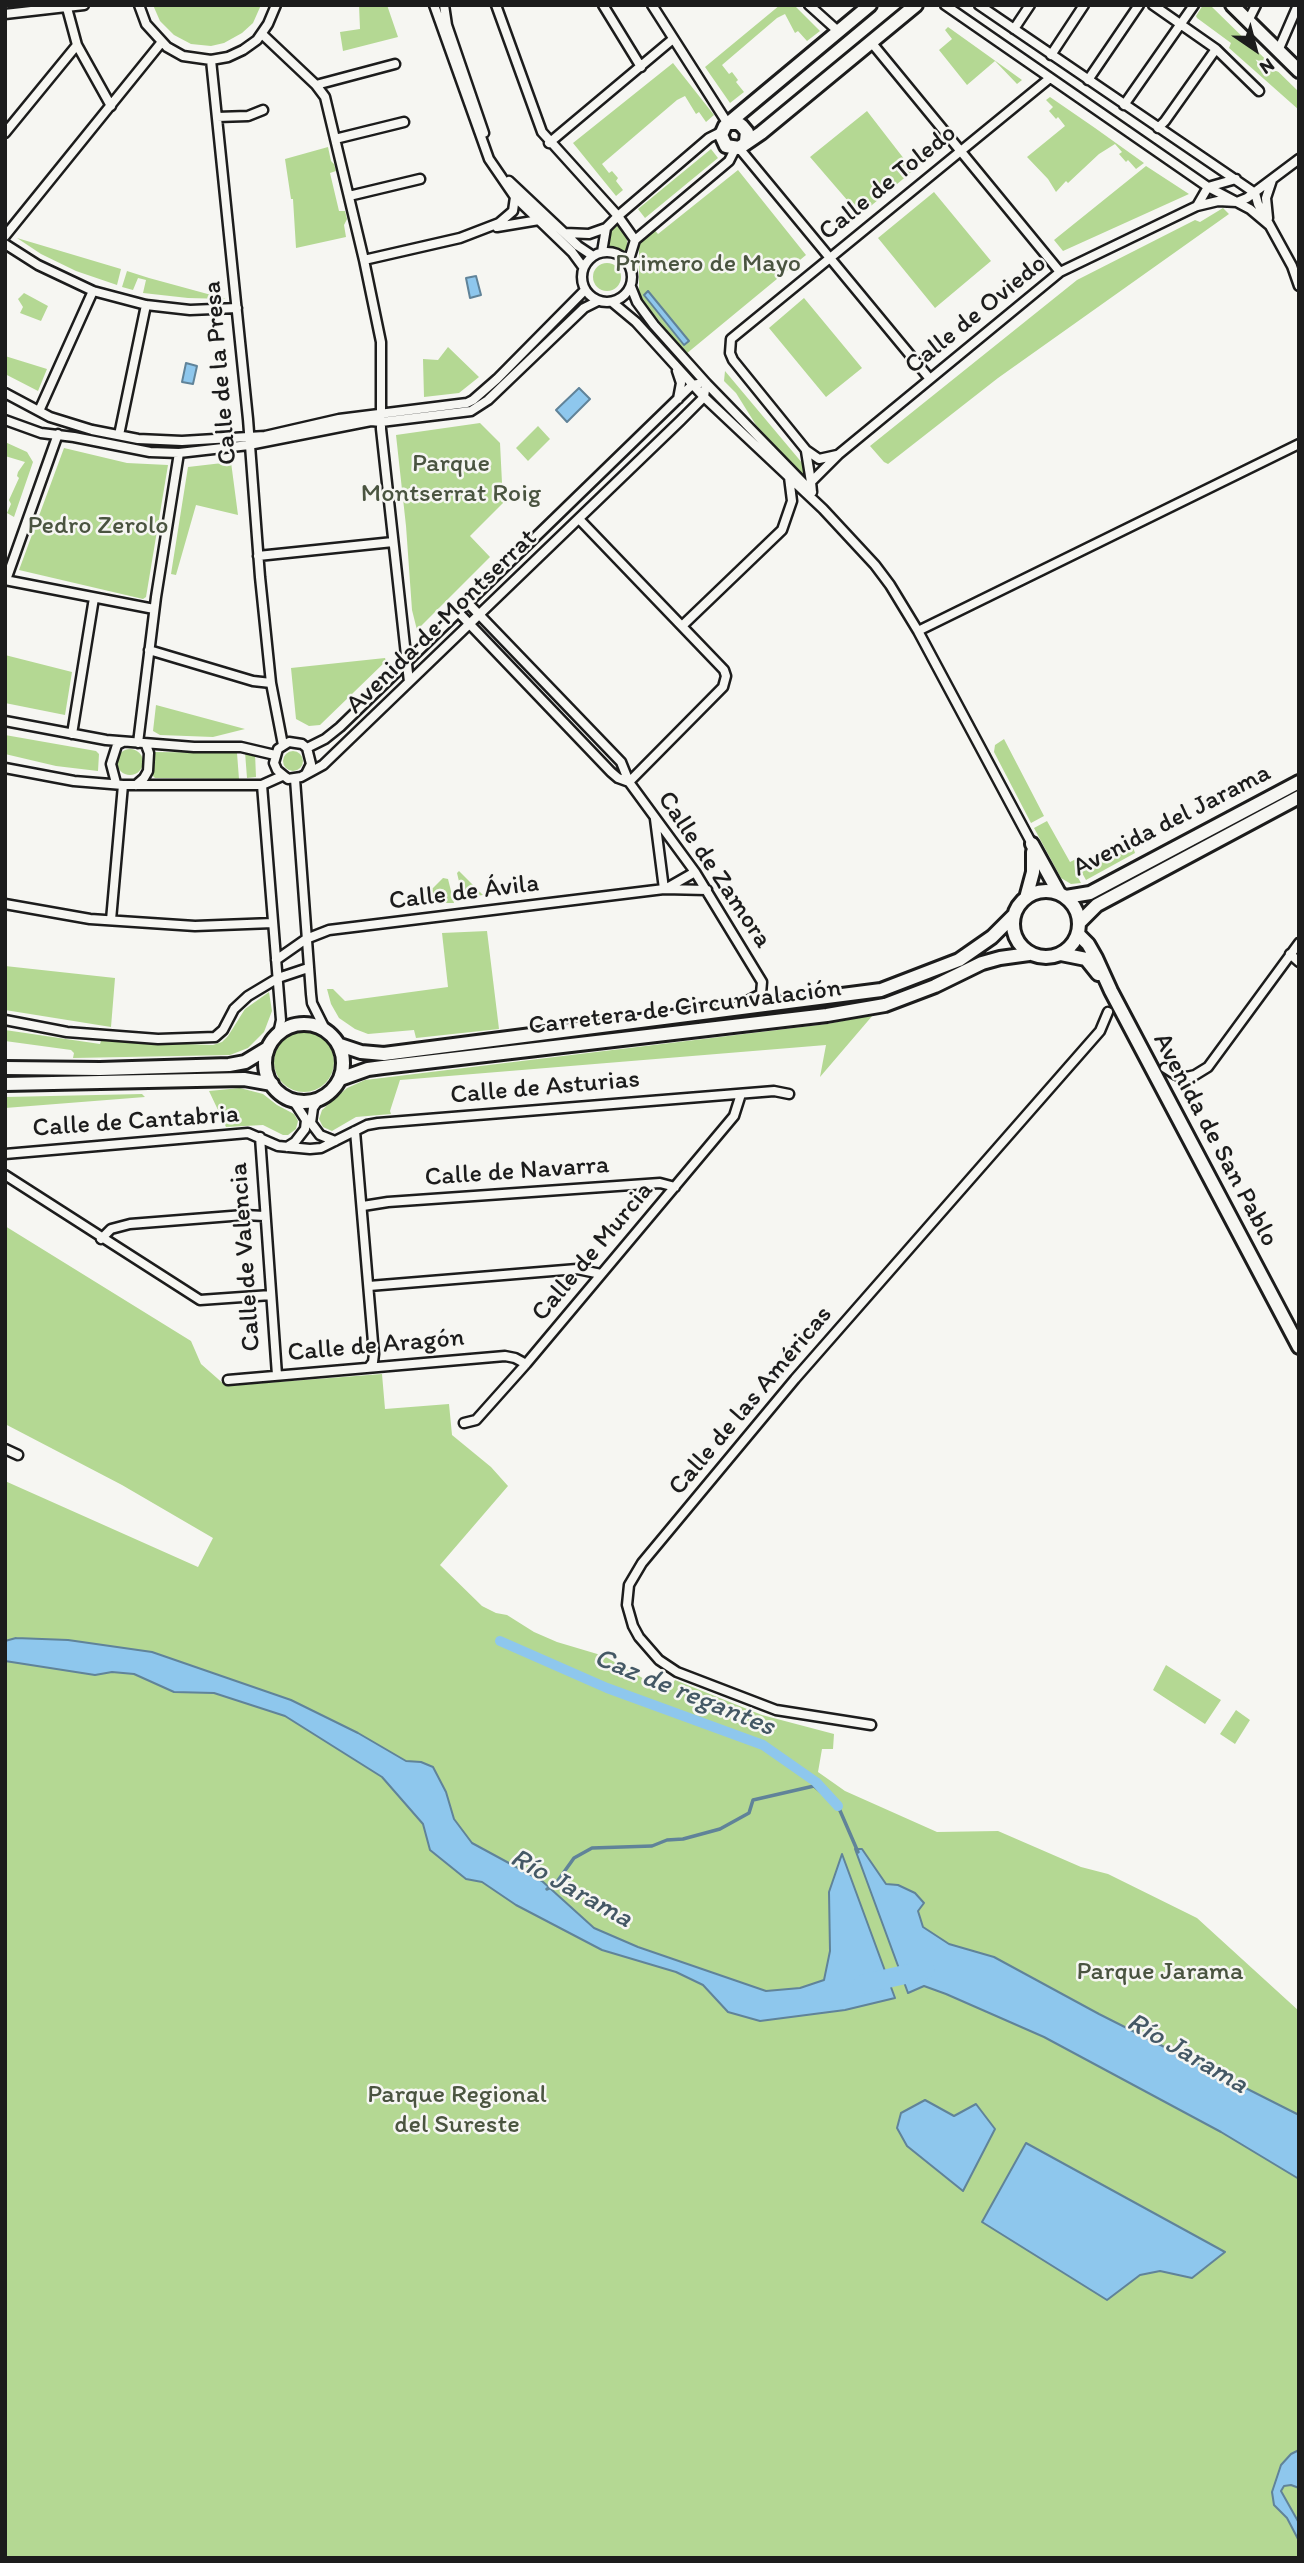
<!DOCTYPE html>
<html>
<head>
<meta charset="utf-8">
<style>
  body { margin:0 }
  #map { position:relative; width:1304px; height:2563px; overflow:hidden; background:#f6f6f2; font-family:Itim,sans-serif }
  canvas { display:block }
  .frame { position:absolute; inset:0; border:7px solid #1c1c1c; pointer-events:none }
  .north { position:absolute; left:1220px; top:14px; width:70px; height:70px; -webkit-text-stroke:5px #f6f6f2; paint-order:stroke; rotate:145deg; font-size:19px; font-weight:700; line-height:28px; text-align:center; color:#1c1c1c }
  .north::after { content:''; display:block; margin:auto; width:24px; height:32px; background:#1c1c1c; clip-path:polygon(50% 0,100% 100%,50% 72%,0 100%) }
</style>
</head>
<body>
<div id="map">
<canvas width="1304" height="2563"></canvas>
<div class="frame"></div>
<div class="north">N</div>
</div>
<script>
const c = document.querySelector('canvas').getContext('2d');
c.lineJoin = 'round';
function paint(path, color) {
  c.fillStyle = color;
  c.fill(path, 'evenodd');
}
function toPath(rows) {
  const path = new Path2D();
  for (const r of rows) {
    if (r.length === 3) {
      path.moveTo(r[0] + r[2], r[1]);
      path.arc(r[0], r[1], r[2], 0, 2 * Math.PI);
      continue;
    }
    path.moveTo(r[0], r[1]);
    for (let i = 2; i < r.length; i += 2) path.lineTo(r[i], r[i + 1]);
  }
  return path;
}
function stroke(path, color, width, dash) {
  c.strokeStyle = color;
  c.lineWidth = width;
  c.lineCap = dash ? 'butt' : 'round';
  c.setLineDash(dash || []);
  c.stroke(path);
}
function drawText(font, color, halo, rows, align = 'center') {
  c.font = font + ' Itim,sans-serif';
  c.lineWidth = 5;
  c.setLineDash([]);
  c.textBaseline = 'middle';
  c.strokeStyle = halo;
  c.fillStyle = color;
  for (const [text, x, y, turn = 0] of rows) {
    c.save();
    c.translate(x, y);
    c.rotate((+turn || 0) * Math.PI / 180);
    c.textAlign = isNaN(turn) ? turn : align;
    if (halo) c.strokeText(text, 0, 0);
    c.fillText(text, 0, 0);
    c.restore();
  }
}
paint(toPath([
  [153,5,261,5,253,23,242,33,224,43,211,46,191,44,174,35,160,21],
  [359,5,387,5,398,37,343,51,340,32,360,29],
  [780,5,794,5,820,31,807,41,798,31,795,33,785,14,777,18,722,65,729,74,732,72,738,80,736,82,744,92,730,103,705,67],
  [1203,5,1212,7,1299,92,1299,110,1229,48,1231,43,1197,18,1196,16],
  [948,27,976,47,1022,80,1017,84,995,61,967,85,939,50,952,39,945,30],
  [673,63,714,115,706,122,699,112,696,114,685,96,677,100,602,164,609,173,612,171,618,178,616,181,623,190,616,196,573,143],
  [1050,97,1095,128,1144,163,1136,169,1128,160,1126,162,1119,154,1122,152,1115,144,1099,154,1068,183,1066,181,1056,192,1048,179,1027,157,1065,126,1058,117,1056,119,1049,111,1053,107,1046,100],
  [867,111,908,164,915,169,860,215,810,157],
  [328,147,331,161,334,164,336,171,330,173,339,211,345,211,347,219,344,225,346,237,296,248,293,199,291,199,285,159],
  [711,149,718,158,645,218,638,209],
  [1146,166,1189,194,1063,251,1054,240],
  [738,170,806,255,686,354,639,296,639,242,653,228,658,234],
  [934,192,991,261,935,308,878,238],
  [1223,208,1229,214,998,378,888,464,884,462,870,446,1077,280,1195,220,1200,222],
  [618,223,627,235,627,251,625,252,609,246,611,231],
  [17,238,121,269,117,285,76,271,41,254],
  [607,277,14],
  [127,271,149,278,226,299,188,298,143,293,146,280,138,278,133,290,122,287],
  [24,293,48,306,41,321,20,313,23,307,18,299],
  [804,298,862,368,826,397,769,328],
  [448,347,479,377,459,393,424,397,423,359,438,360],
  [5,356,47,369,38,391,5,374],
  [725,371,803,464,805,478,756,425,736,393,724,381],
  [480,423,500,443,503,503,470,536,490,557,417,630,412,610,406,526,396,435],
  [538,426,550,439,528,461,516,448],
  [5,442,27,452,33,462,14,517,7,513,11,504,9,500,19,478,17,476,18,472,25,462,5,456],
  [64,448,127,463,168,465,146,597,143,599,19,570],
  [231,462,238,515,196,505,176,575,171,574,188,467],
  [5,655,72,672,65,715,5,703],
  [385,658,386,661,320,725,309,726,296,719,291,668],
  [156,705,245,729,213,737,160,735,153,731],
  [5,735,96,751,99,754,98,771,56,766,5,754],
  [1004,739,1044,816,1031,823,994,752,995,745],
  [130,762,13],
  [293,761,10],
  [154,752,237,753,239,779,155,778,152,775],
  [245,752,255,753,256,777,247,778],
  [1047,821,1070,862,1080,857,1075,872,1081,883,1071,884,1061,878,1034,828],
  [1132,844,1135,853,1086,880,1081,871,1084,859,1090,866],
  [459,871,483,895,463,898,457,873],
  [443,878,448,879,454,903,435,903,423,898],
  [487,931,499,1029,416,1038,414,1030,368,1034,355,1029,339,1018,331,1004,327,989,333,989,345,1001,448,987,442,933],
  [5,966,115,978,111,1027,5,1010],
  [269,992,272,1011,264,1032,248,1048,230,1055,73,1058,74,1053,71,1050,5,1041,5,1030,100,1044,101,1041,213,1045,222,1042,228,1036,245,1009],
  [873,1015,820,1077,826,1045,400,1080,390,1111,391,1114,356,1117,332,1131,323,1127,319,1119,322,1110,347,1088,365,1080,827,1024],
  [304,1062,30],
  [240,1088,263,1094,277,1105,294,1114,298,1121,296,1129,288,1135,283,1135,263,1125,226,1127,209,1091],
  [142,1094,145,1097,5,1108,5,1097],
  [5,1226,191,1341,201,1364,226,1386,382,1374,385,1409,449,1404,452,1435,491,1467,508,1486,440,1565,482,1606,496,1613,507,1615,534,1632,557,1642,604,1656,667,1692,675,1680,762,1715,834,1734,833,1749,822,1749,818,1772,845,1791,937,1832,998,1831,1081,1867,1108,1874,1197,1918,1299,2011,1299,2558,5,2558,5,1481,198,1567,213,1538,122,1485,5,1424],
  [1166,1665,1221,1700,1205,1724,1153,1690],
  [1236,1710,1250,1720,1235,1744,1220,1734]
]), '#b4d893');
const water = toPath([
  [476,276,481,295,470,298,466,278,476,276],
  [648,291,689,341,684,345,644,295,648,291],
  [186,363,197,366,193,384,182,382,186,363],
  [579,388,590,399,567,422,556,410,579,388],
  [16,1638,68,1640,152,1652,291,1700,358,1733,406,1761,421,1762,433,1767,446,1792,454,1819,472,1843,542,1881,594,1928,638,1947,766,1991,800,1988,824,1980,830,1951,829,1892,842,1854,895,1998,845,2010,760,2021,728,2012,703,1985,676,1972,602,1950,516,1905,482,1882,466,1879,430,1850,423,1824,382,1777,285,1716,214,1693,174,1692,134,1674,112,1672,95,1675,5,1661,5,1641,16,1638],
  [855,1849,862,1849,886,1884,898,1885,915,1893,924,1903,918,1911,923,1927,949,1944,994,1957,1099,2014,1299,2115,1299,2179,1221,2132,1044,2037,946,1994,924,1986,908,1993,855,1849],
  [925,2100,954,2116,976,2104,995,2129,963,2191,907,2146,897,2128,901,2113,925,2100],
  [1026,2143,1225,2252,1192,2278,1160,2271,1140,2275,1107,2300,982,2222,1026,2143],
  [1299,2450,1299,2488,1291,2485,1284,2486,1281,2491,1299,2523,1299,2541,1287,2518,1274,2505,1272,2492,1281,2465,1291,2454,1299,2450]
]);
paint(water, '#8ec7ed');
stroke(water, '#608399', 2);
stroke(toPath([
  [547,1889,554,1886,574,1858,592,1848,652,1846,667,1840,683,1839,720,1829,749,1813,753,1800,814,1786,838,1806,858,1852]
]), '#608399', 3.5);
stroke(toPath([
  [500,1641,607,1688,763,1745,816,1782,838,1806]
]), '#8ec7ed', 10);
stroke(toPath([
  [863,1984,925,1970]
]), '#8ec7ed', 19);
const street = toPath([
  [139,5,146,24,167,47,183,56,211,60,228,57,243,50,257,40,268,24,276,5],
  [434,5,489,159,515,197,572,252,583,267],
  [444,5,447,25,484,133],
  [496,5,542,132,618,216,635,240],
  [603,5,641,67],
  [652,5,728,124],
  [809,5,839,32],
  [945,5,1208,187,1250,209,1269,225],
  [979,5,1255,193],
  [1153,5,1216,49,1259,91],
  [67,8,77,45,111,106],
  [5,14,84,5],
  [1248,21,1256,5],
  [1014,29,1030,5],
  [262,34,316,85,325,97,364,260,381,342,381,429,409,682],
  [871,42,1060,272],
  [1278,51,1298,5],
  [1051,55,1084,5],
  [211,60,248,419,260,577,271,683,283,745],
  [1088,80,1139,5],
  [316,85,395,64],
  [1124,105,1194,5],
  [217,117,248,116,263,110],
  [1158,128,1165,121,1216,49],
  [5,133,77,45],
  [335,139,404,122],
  [549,143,673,39],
  [739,148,930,379],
  [509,181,578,246,593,256],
  [1255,193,1258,204,1292,266,1299,286],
  [349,196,420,179],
  [1197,206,1208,187,1236,179],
  [1268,218,1266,198,1272,180],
  [497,227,539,220],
  [565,233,589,234,606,228],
  [5,236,161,43],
  [5,244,38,265,93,291,146,305,190,310,237,308],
  [607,277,25],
  [602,252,606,228,618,216,709,138,721,132],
  [364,260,460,238,499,223,513,211,515,197],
  [628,263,635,240,729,161,735,149],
  [631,287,637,302,654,325,706,383,812,492],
  [612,302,636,322,704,397,823,509,875,565,890,585,918,631,1032,844],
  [677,371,681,383,678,399],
  [5,393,50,417,92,430,138,439,182,441,265,436,339,419,467,403,473,400,497,379,585,290],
  [39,411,93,291],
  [5,420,41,433,74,437,150,452,179,453,249,445,371,421,381,422,471,411,488,400,584,308,598,301],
  [119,435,146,305],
  [806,451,811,482],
  [837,455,819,459,806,450,733,360,730,353,731,339,1050,78],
  [812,492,811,482,839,454,1060,272,1197,206,1218,201,1237,202,1247,198,1299,159],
  [579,519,724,670,726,676,723,687,629,782],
  [258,556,393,542],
  [5,580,154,609],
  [6,580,58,434],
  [468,603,621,762,629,782,695,872,762,982,761,994,739,1005],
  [459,613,611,772,618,778,629,782],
  [682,626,782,530,792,501,789,477],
  [918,631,1299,444],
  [149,650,253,681,271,683],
  [5,721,106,740,194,747,241,747,275,755],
  [72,734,94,598],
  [138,743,156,597,179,453],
  [307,748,325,739,340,727,692,385,698,384],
  [5,768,74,781,123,785,262,785,282,776],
  [306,774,311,764,307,748,302,744,289,742,278,749,274,763,277,770,288,779,301,777,323,765,680,421,704,397,706,383],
  [295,779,311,994,312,1003,325,1029],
  [116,783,111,764,117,745,123,742],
  [136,785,144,778,148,771,149,753,146,745],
  [262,785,281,1020,278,1034],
  [655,819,664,889],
  [667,888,695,872],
  [5,904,90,919,195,926,273,923],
  [111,920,123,785],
  [1290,954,1299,962],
  [276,960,306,939,329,930,664,889,707,890],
  [5,1020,67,1032,158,1039,215,1037,223,1030,234,1009,248,996,278,978,308,968],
  [1165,1068,1176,1075,1187,1077,1195,1075,1208,1067,1299,943],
  [320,1098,313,1108,311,1123,320,1135,335,1141],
  [355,1131,374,1354,373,1362,369,1367],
  [260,1137,277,1375],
  [287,1147,295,1142,305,1129,306,1120,293,1100],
  [5,1154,248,1133,278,1146,310,1149,321,1148,367,1125,378,1123,774,1091,789,1094],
  [5,1175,200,1300,271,1295],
  [363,1206,388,1202,660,1183,675,1187],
  [101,1239,111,1229,130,1224,244,1215,264,1216],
  [369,1286,577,1269,601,1274],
  [228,1380,505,1356,515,1358,526,1364],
  [464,1423,476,1420,526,1364,734,1116,741,1094],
  [5,1449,18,1455],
  [871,1725,776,1710,677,1672,659,1660,639,1637,633,1626,627,1605,629,1585,642,1563,795,1379,1100,1031,1108,1012]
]);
const secondary = toPath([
  [870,5,725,126,721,135,726,146,739,148,761,133,916,5],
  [1232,5,1299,71],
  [729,123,738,123,742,126,747,132,746,141],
  [1032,844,1059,893],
  [1046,924,33],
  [1066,897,1090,893,1299,782],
  [1026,898,1033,872,1033,852],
  [1079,923,1097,905,1299,797],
  [1078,934,1088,944,1096,958,1111,991,1299,1347],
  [1061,954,1086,959,1098,974],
  [304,1063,39],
  [340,1045,361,1052,384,1054,881,990,959,960,992,937,1013,916],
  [5,1068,100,1069,229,1065,245,1062,268,1048],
  [340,1079,368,1069,383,1067,827,1015,885,1005,935,986,982,963,1000,958,1029,954],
  [5,1084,244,1079,272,1084]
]);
stroke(street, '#1c1c1c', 13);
stroke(secondary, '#1c1c1c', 18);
stroke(street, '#f6f6f2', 8);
stroke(secondary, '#f6f6f2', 12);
drawText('26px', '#1c1c1c', '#f6f6f2', [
  ["Calle de Toledo",888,183,-39],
  ["Calle de Oviedo",976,315,-39],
  ["Calle de la Presa",221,373,-95],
  ["Avenida de Montserrat",442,622,-44],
  ["Avenida del Jarama",1172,821,-27],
  ["Calle de Zamora",714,870,56],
  ["Calle de Ávila",464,893,-7],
  ["Carretera de Circunvalación",685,1008,-7],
  ["Calle de Asturias",545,1088,-5],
  ["Calle de Cantabria",136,1122,-4],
  ["Avenida de San Pablo",1215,1140,62],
  ["Calle de Navarra",517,1172,-4],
  ["Calle de Murcia",593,1252,-50],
  ["Calle de Valencia",246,1257,-94],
  ["Calle de Aragón",376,1346,-5],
  ["Calle de las Américas",751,1401,-50]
]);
drawText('26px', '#4a5440', '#f6f6f2', [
  ["Primero de Mayo",708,264],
  ["Parque",451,464],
  ["Montserrat Roig",451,494],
  ["Pedro Zerolo",98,526],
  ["Parque Jarama",1160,1972],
  ["Parque Regional",457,2095],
  ["del Sureste",457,2125]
]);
drawText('italic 28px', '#445865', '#f6f6f2', [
  ["Caz de regantes",684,1693,22],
  ["Río Jarama",571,1889,29],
  ["Río Jarama",1187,2054,30]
]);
</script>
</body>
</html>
